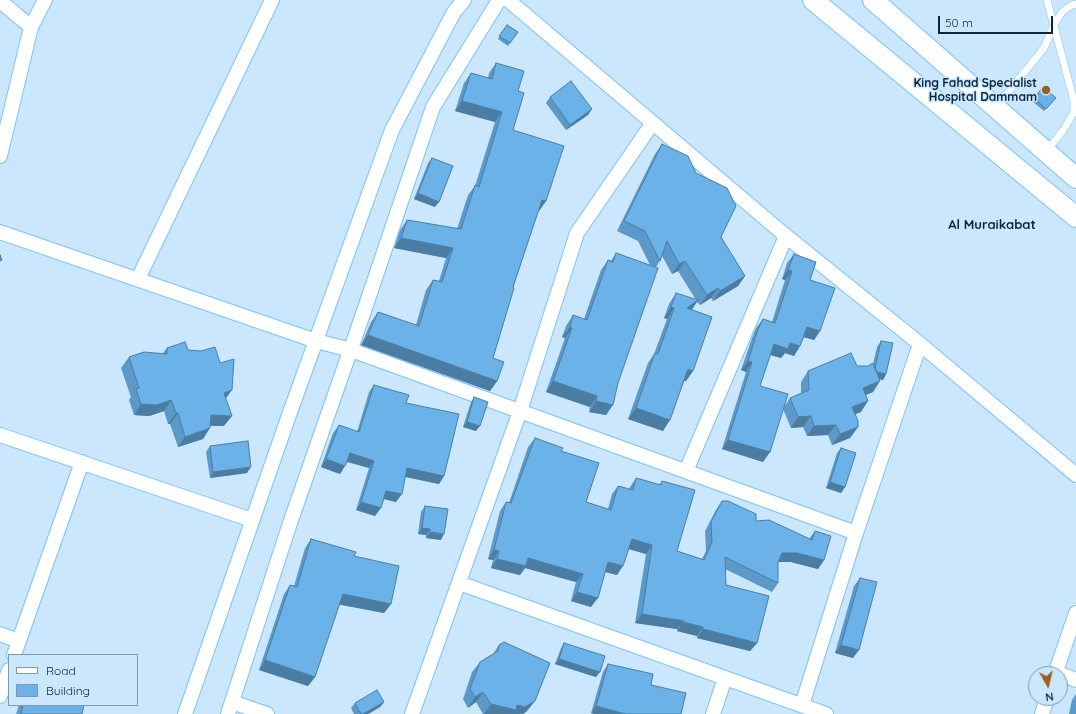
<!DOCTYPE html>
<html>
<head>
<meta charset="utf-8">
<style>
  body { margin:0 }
  #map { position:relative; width:1076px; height:714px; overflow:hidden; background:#cbe7fe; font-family:Quicksand,sans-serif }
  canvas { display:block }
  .legend { position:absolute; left:8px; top:654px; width:130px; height:52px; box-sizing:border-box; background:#cbe7fe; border:1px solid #7d9ab0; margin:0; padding:5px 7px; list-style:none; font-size:12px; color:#08273c }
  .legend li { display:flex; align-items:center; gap:8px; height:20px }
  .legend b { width:20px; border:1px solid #7d9ab0 }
  .north { position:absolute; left:1028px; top:666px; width:40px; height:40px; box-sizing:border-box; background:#cbe7fe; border:1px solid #7d9ab0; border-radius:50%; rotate:172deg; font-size:11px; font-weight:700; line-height:16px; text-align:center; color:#08273c }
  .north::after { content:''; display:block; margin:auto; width:14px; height:18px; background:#9c6122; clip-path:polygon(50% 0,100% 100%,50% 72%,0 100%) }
  .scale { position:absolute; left:938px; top:16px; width:115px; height:18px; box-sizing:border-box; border:2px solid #08273c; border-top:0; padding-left:5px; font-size:12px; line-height:14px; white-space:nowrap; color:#08273c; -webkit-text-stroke:3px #cbe7fe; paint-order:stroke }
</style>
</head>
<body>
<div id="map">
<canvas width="1076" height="714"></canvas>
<ul class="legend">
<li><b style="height:5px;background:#fff"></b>Road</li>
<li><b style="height:11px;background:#6bb2e9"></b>Building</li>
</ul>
<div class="north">N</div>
<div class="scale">50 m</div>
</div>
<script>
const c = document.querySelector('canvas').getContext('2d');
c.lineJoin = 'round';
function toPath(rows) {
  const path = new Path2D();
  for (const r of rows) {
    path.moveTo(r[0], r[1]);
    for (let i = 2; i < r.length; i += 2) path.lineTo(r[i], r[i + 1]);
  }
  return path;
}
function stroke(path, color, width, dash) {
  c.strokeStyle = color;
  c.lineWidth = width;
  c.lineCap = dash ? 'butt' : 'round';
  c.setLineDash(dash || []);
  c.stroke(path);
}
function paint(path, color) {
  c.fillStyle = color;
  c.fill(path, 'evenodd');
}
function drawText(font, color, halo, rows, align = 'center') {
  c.font = font + ' Quicksand,sans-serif';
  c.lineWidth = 3;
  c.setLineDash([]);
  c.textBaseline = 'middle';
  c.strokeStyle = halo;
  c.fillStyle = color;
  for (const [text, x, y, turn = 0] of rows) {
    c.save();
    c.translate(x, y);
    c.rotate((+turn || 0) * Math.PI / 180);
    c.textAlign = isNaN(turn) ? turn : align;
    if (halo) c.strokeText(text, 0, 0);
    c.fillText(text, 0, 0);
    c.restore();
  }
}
const lane = toPath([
  [996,107,1044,48,1053,27,1062,12,1072,5,1076,4],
  [1046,151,1062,132,1074,112,1074,101,1047,0]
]);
const street = toPath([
  [508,0,786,236,920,344,1076,475],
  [0,1,31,27],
  [0,156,31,27,45,0],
  [0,232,316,341,351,350,856,533],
  [138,279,272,0],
  [0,435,252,520],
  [686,471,786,236],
  [459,583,826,714],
  [0,634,19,641],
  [14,655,82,462],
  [1056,672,1076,680],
  [1055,674,1076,613],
  [0,696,9,670],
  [232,702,267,714],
  [802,705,856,533,920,344],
  [185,714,289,415,392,130,454,12,464,0],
  [228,714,290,523,363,314,433,107,499,0],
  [412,714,520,411,577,233,652,124],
  [713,714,725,678],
  [1042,714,1047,698]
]);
const secondary = toPath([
  [813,0,1076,217],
  [873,0,1076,178]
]);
stroke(lane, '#7bc2fa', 8);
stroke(street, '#7bc2fa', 16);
stroke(secondary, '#7bc2fa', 22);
stroke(lane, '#fff', 7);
stroke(street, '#fff', 14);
stroke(secondary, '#fff', 20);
paint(toPath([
  [507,25,518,32,508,46,498,39],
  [496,63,518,91,513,130,546,201,539,211,538,211,513,287,493,358,497,381,490,391,361,345,371,322,378,312,416,325,426,290,433,280,439,281,446,258,394,248,400,230,407,220,457,229,468,195,475,186,495,122,455,111,464,83,471,73,488,78,489,73],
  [550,97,588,115,566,130,546,103],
  [1034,98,1056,98,1044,111,1032,101],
  [662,144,745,276,738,286,713,301,711,298,700,305,697,302,692,309,693,371,686,381,684,381,663,431,628,419,648,363,654,354,667,319,664,318,669,304,676,293,696,300,678,271,672,274,662,256,660,261,656,267,606,415,589,412,590,407,546,392,565,338,562,337,566,326,573,315,584,319,601,270,608,260,611,261,616,253,650,265,638,241,617,231,655,154],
  [432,158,435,207,414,199,428,163],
  [794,254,810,280,820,331,814,340,804,337,800,346,794,356,785,353,781,358,770,355,760,386,784,407,790,398,801,393,801,382,808,371,868,366,873,364,877,347,881,341,886,374,883,380,880,379,873,392,866,395,861,412,855,414,858,427,850,438,832,445,828,435,807,436,803,427,791,428,783,409,770,452,763,462,722,449,746,372,741,370,752,338,756,328,763,319,772,322,785,280,782,279,787,263],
  [167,348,188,350,226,399,224,426,210,426,203,439,178,447,170,424,168,424,164,411,149,416,134,415,129,400,131,397,121,368,129,357,163,353],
  [374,385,406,403,444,476,439,484,405,477,396,502,383,499,375,516,356,510,369,468,347,462,340,474,321,467,333,433,339,425,357,432,369,392],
  [474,397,476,431,463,427,471,402],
  [535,438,561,451,586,502,608,509,612,494,618,486,629,489,630,487,636,478,659,485,662,481,677,551,702,559,706,551,705,531,716,510,722,501,756,521,809,539,815,531,824,560,818,569,791,562,778,562,778,583,772,592,725,569,726,585,757,643,750,651,697,638,697,636,677,631,677,629,635,623,646,554,629,549,617,575,605,572,591,607,571,601,576,582,525,568,520,575,491,568,493,560,488,559,500,511,506,502,509,503,528,447],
  [210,446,247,473,210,478,206,452],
  [841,448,845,487,841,493,826,488,837,453],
  [425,506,441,540,426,538,426,535,418,534,421,512],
  [311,539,354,556,391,604,384,613,339,604,315,677,308,686,259,670,284,594,290,585,294,586,305,548],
  [860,578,853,658,835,653,854,586],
  [564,643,596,677,555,664,561,648],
  [499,645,527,711,523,714,483,714,476,702,468,708,463,699,472,672,480,662,493,654],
  [608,664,651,685,591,713,603,672],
  [1076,694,1076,714,1069,714,1072,700],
  [384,702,380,707,368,714,354,714,351,708,355,703],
  [19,705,84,705,82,714,16,714]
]), '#5c99c8');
paint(toPath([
  [462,101,502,112,495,122,455,111],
  [592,109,588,115,566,130,570,125],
  [418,193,439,202,435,207,414,199],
  [542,200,546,201,539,211,535,210],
  [401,238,453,248,446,258,394,248],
  [685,261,678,271,672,274,679,264],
  [788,270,792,271,785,280,782,279],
  [745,276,738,286,713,301,720,291],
  [718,288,711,298,700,305,707,295],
  [698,300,691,311,687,308],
  [671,307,674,308,667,319,664,318],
  [570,327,572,328,565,338,562,337],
  [807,327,820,331,814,340,800,336],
  [368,335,497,381,490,391,361,345],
  [790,343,800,346,794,356,785,353,781,358,767,354,774,344],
  [748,361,752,362,746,372,741,370],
  [688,369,693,371,686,381,681,380],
  [874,372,886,374,883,380,871,377],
  [553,381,597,396,590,407,546,392],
  [880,381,873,392,856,399,863,388],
  [232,390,224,401,224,393],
  [171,400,164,411,149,416,134,415,141,404],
  [596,401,613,405,606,415,589,412],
  [868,401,861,412,845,418,852,407],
  [636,408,670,420,663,431,628,419],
  [176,413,178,413,170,424,168,424],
  [211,415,232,416,224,426,204,425],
  [811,416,803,427,791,428,798,417],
  [467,422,480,426,476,431,463,427],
  [836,425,828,435,807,436,814,426],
  [858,427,850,438,832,445,840,434],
  [210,428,203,439,178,447,185,437],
  [728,440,770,452,763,462,722,449],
  [350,453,374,461,369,468,345,461],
  [326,459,345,466,340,474,321,467],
  [251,467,247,473,210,478,213,472],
  [407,468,444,476,439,484,402,476],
  [830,482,845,487,841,493,826,488],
  [386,491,402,494,396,502,381,498],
  [361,502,381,508,375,516,356,510],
  [422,528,430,529,426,535,418,534],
  [430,532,444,534,441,540,426,538],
  [632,539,652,545,646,554,625,548],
  [494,550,499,551,493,560,488,559],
  [782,553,797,553,824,560,818,569,791,562,776,562],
  [528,558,583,574,576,582,525,568,520,575,491,568,497,559],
  [608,562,623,566,617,575,602,571],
  [577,592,598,598,591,607,571,601],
  [343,594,391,604,384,613,336,604],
  [642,614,684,621,677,629,635,623],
  [683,622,703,627,697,636,677,631],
  [703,629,757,643,750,651,697,638],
  [841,645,859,650,853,658,835,653],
  [559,659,600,672,596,677,555,664],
  [265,660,315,677,308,686,259,670],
  [483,692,476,702,468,708,475,697],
  [535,701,527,711,523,714,484,714,491,704,517,705],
  [384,702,380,707,368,714,363,714],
  [596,706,626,714,594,714,591,713]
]), '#4b7da3');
const building = toPath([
  [507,25,518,32,510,43,499,36,507,25],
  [496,63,524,71,518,91,524,93,513,130,564,146,546,201,542,200,513,287,514,288,493,358,504,362,497,381,368,335,378,312,419,326,433,280,442,282,453,248,401,238,407,220,461,229,475,185,479,187,502,112,462,101,471,73,492,79,496,63],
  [571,81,592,109,570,125,550,97,571,81],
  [1043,87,1056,98,1046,109,1034,98,1043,87],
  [662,144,688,156,696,173,727,188,736,206,721,237,745,276,720,291,718,288,707,295,685,261,679,264,667,241,660,261,645,231,624,221,662,144],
  [432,158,453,166,439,202,418,193,432,158],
  [616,253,658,268,618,383,613,405,596,401,597,396,553,381,572,328,570,327,573,315,587,320,608,260,613,262,616,253],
  [794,254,816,262,810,280,835,288,820,331,807,327,800,346,790,343,788,349,774,344,760,386,788,394,770,452,728,440,752,362,748,361,758,329,763,319,775,323,792,271,788,270,794,254],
  [0,255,2,260,0,261,0,255],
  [676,293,698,300,687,308,712,317,693,371,688,369,670,420,636,408,655,353,658,354,674,308,671,307,676,293],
  [881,341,893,343,886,374,877,372,875,368,881,341],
  [185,342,188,350,201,351,215,347,220,363,234,359,232,390,224,393,232,416,211,415,210,428,185,437,178,413,176,413,171,400,157,405,141,404,136,389,139,388,129,357,144,352,167,354,167,348,185,342],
  [851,353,857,366,868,366,873,363,880,381,863,388,868,401,852,407,858,421,858,427,840,434,836,425,814,426,811,416,798,417,790,398,809,390,808,371,851,353],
  [374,385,409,395,406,403,459,414,444,476,407,468,402,494,386,491,381,508,361,502,374,461,350,453,345,466,326,459,339,425,359,432,374,385],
  [474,397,488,402,480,426,467,422,474,397],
  [535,438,563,448,561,451,599,463,586,502,611,510,618,486,633,490,636,478,661,485,662,481,695,490,677,551,704,560,712,542,711,522,722,501,728,501,756,514,756,521,769,520,812,540,815,531,831,536,824,560,797,553,782,553,778,563,778,583,725,557,726,585,769,596,757,643,703,629,703,627,683,622,684,621,642,614,652,545,632,539,623,566,608,562,598,598,577,592,583,574,528,558,526,566,497,559,499,551,494,550,506,502,511,503,535,438],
  [248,441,251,467,213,472,210,446,248,441],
  [841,448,856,453,845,487,830,482,841,448],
  [425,506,448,509,444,534,430,532,430,529,422,528,425,506],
  [311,539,356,552,354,556,399,566,391,604,343,594,315,677,265,660,290,585,297,587,311,539],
  [860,578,877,582,859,650,841,645,860,578],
  [504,642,550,663,535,701,525,707,517,705,516,710,491,704,483,692,475,697,470,689,480,662,498,651,499,645,504,642],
  [564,643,605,656,600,672,559,659,564,643],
  [608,664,653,674,651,685,686,693,681,714,626,714,596,706,608,664],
  [377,690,384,702,363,714,361,714,355,703,377,690],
  [23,705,84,705,82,714,21,714,23,705]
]);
paint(building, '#6bb2e9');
stroke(building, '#4b7da3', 1);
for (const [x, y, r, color] of [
  [1046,90,5,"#9c6122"]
]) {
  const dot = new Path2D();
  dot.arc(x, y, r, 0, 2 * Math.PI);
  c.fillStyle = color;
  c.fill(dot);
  stroke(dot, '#cbe7fe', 1.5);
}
drawText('bold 12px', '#08273c', '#cbe7fe', [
  ["King Fahad Specialist",1037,83],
  ["Hospital Dammam",1037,97]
], 'right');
drawText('bold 13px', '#08273c', '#cbe7fe', [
  ["Al Muraikabat",992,225]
]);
</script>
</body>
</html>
